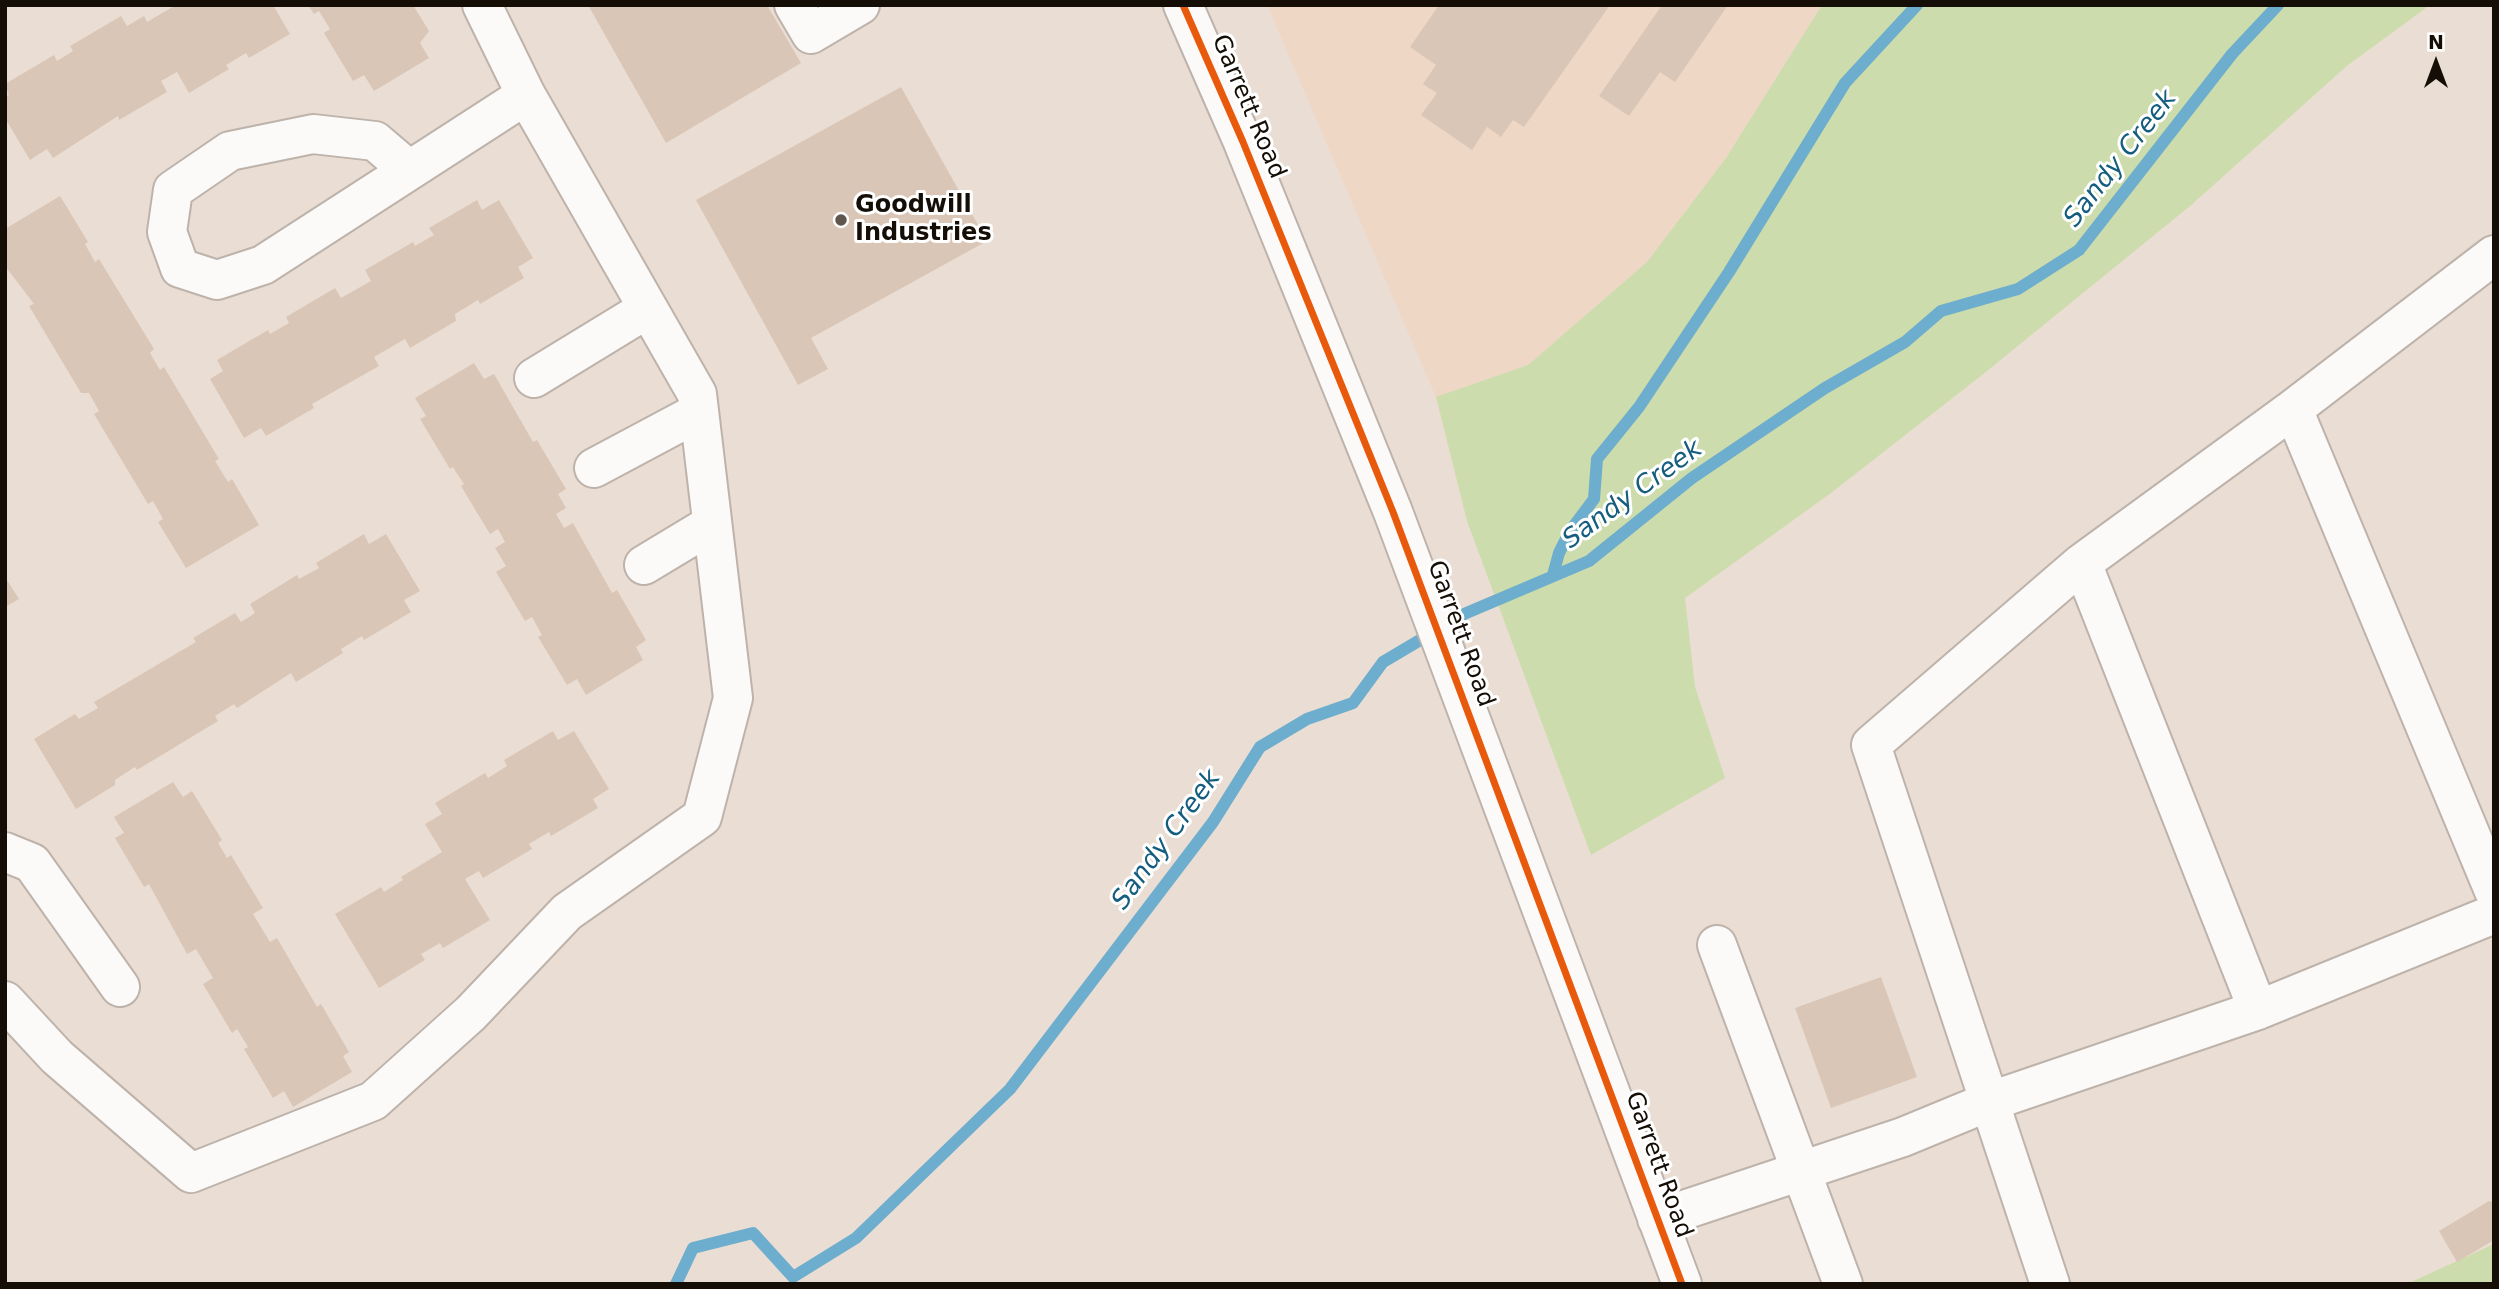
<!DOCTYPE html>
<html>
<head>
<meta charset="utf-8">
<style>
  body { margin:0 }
  #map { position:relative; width:2499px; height:1289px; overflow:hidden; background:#eaddd3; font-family:"DejaVu Sans",sans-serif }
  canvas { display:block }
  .frame { position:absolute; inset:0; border:7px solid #150e07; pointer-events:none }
  .north { position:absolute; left:2401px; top:28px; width:70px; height:70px; -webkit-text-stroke:5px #fff; paint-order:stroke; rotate:0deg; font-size:19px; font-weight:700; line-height:28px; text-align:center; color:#150e07 }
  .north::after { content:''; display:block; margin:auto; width:24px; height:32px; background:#150e07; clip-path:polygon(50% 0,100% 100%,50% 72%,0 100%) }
</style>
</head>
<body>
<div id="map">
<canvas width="2499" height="1289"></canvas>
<div class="frame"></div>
<div class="north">N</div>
</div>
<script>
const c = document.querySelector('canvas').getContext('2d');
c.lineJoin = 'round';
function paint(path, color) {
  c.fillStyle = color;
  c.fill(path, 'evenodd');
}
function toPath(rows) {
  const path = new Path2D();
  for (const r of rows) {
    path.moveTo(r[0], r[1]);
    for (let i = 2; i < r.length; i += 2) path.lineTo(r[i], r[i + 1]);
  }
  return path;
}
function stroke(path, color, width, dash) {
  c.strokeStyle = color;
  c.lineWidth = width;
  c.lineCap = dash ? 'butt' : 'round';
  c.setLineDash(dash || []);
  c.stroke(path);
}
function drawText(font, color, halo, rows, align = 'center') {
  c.font = font + ' "DejaVu Sans",sans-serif';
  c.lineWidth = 6;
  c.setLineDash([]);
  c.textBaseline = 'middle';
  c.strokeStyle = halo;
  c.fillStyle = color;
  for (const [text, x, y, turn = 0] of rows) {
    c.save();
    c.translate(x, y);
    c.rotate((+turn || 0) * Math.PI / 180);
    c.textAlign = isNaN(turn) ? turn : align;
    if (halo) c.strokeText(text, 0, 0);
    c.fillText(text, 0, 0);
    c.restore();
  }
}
paint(toPath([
  [1267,5,1822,5,1726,158,1647,262,1528,365,1436,397]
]), '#eed7c5');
paint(toPath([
  [1822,5,2430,5,2348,65,2190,206,1982,375,1831,493,1685,598,1695,687,1725,778,1591,855,1467,521,1436,397,1528,365,1647,262,1726,158],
  [2494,1244,2494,1284,2407,1284]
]), '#cddcac');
stroke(toPath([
  [1553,575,1559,553,1570,531,1594,499,1597,459,1639,407,1729,272,1845,83,1917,5],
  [676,1284,693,1248,753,1233,793,1277,856,1238,1010,1089,1213,822,1260,747,1307,719,1353,703,1383,662,1464,614,1589,561,1692,478,1825,388,1905,342,1941,311,2018,289,2079,250,2232,54,2278,5]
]), '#6dadcd', 12);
paint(toPath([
  [176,5,273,5,290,34,249,58,246,53,226,65,229,69,189,93,177,72,161,81,167,92,119,120,118,116,53,158,47,149,30,160,5,118,5,97,9,95,5,84,54,55,57,61,73,51,70,46,121,16,127,26,144,16,147,22],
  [308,5,413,5,429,31,420,43,429,58,374,91,364,75,353,81,324,33,330,29,319,11,314,14],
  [588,5,767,5,801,63,666,143],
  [1439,5,1610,5,1524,127,1513,120,1501,137,1487,127,1472,150,1421,115,1437,93,1423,84,1436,65,1410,47],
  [1662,5,1728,5,1675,82,1660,72,1629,116,1599,96],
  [901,87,987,241,811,338,828,369,798,385,696,200],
  [60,196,88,242,85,244,95,262,99,259,154,349,150,353,160,370,164,367,219,459,215,461,228,482,232,479,259,525,186,568,158,522,163,519,153,501,148,504,94,414,99,411,89,393,81,393,29,306,34,304,5,266,5,229],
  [477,200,482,210,499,200,533,258,518,267,524,278,480,304,478,300,455,314,456,321,410,348,405,339,374,357,379,366,312,404,314,408,266,436,261,428,244,438,210,379,223,371,217,360,268,330,270,334,289,323,286,317,335,288,341,298,371,281,365,270,413,242,415,246,434,235,429,228],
  [474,363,484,379,494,374,533,442,537,440,566,489,558,494,566,508,556,514,564,528,573,523,612,593,617,590,646,640,636,647,643,660,586,695,577,679,567,685,538,637,542,635,532,617,525,621,496,572,506,566,495,548,505,542,498,529,490,534,461,486,464,484,456,472,453,467,450,469,420,419,426,416,415,398],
  [364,534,369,544,386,534,420,591,404,600,411,612,364,640,362,636,341,649,343,653,296,682,291,673,237,708,234,704,215,716,218,721,137,770,135,767,115,780,115,785,76,809,34,739,75,714,79,719,98,708,94,702,196,642,193,638,235,613,241,622,255,613,250,604,297,575,299,579,319,568,316,563],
  [5,577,19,599,5,607],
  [553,731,558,740,574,731,609,789,593,799,598,808,551,836,549,832,529,844,532,849,483,878,479,871,465,879,490,920,443,948,440,943,421,954,425,960,379,988,335,914,381,887,384,892,403,880,401,877,442,852,425,824,442,814,435,803,485,773,488,778,507,766,504,760],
  [173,782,183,797,192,791,222,840,218,843,227,858,231,855,263,908,253,914,270,942,277,938,317,1007,321,1004,349,1052,343,1056,352,1072,293,1107,284,1091,273,1098,244,1049,248,1047,237,1029,232,1033,203,984,213,978,196,949,187,954,149,884,144,887,115,838,124,833,114,817],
  [1881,977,1917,1077,1831,1108,1795,1008],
  [2489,1201,2494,1202,2494,1240,2457,1262,2439,1231]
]), '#dac6b6');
const minor = toPath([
  [794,5,811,34,860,5],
  [1183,5,1243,142,1393,512,1682,1284],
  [409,170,375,141,313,134,230,151,173,190,167,232,180,268,217,280,263,265,526,95],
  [534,378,647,309],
  [2293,409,2494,255],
  [594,468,699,412],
  [644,565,712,524],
  [5,852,32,863,120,987],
  [1717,945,1843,1284],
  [5,1001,57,1057,191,1173,373,1101,471,1013,567,912,702,817,733,698,697,394,526,95,482,5],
  [2258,1010,2082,563,2293,409,2494,891],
  [1657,1219,1903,1137,1988,1102,2258,1010,2494,914],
  [2050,1284,1871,745,2082,563]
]);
stroke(minor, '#bdb3ab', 42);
stroke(minor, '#fcfaf8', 38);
stroke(toPath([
  [1183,5,1243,142,1393,512,1682,1284]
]), '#e8590c', 7);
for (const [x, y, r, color] of [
  [841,220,7,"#60564e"]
]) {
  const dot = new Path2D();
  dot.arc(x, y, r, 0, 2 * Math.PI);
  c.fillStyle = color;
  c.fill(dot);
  stroke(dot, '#fff', 2.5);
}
drawText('24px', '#150e07', '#fff', [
  ["Garrett Road",1248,107,67],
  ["Garrett Road",1460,634,70],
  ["Garrett Road",1658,1165,70]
]);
drawText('bold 24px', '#150e07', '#fff', [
  ["Goodwill",855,206],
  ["Industries",855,234]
], 'left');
drawText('italic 26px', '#155d7f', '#fff', [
  ["Sandy Creek",2121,159,-52],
  ["Sandy Creek",1633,495,-36],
  ["Sandy Creek",1167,840,-54]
]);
</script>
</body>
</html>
